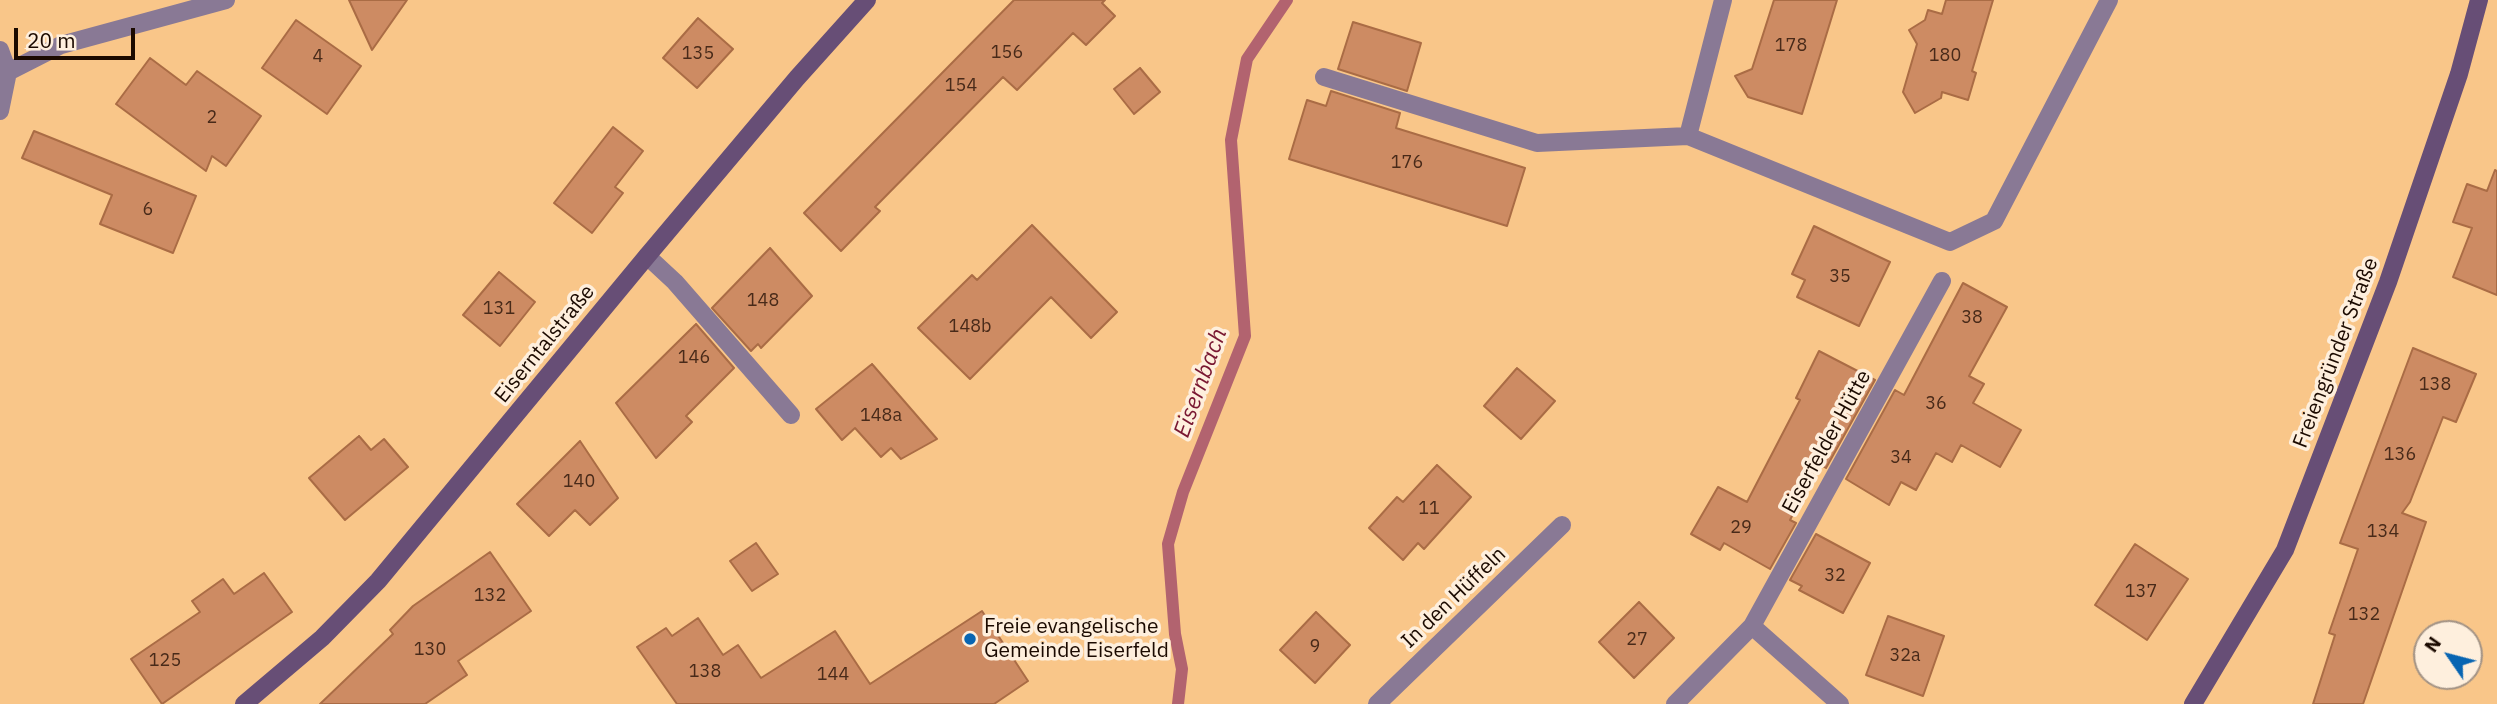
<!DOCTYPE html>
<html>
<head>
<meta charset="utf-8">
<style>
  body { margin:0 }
  #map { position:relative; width:2497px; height:704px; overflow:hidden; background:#f9c689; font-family:"IBM Plex Sans",sans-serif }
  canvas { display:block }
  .north { position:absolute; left:2413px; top:620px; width:70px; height:70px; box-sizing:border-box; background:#feefdd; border:2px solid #a39385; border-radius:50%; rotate:305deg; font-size:19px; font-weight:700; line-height:28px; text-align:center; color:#1b0a00 }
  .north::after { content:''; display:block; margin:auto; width:24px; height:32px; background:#0865b2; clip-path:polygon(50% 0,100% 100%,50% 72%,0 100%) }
  .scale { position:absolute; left:14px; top:28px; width:121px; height:32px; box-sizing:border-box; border:4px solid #1b0a00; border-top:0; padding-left:9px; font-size:21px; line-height:24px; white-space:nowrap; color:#1b0a00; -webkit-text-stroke:5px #feefdd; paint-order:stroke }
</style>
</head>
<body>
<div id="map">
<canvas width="2497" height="704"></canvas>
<div class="north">N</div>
<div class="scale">20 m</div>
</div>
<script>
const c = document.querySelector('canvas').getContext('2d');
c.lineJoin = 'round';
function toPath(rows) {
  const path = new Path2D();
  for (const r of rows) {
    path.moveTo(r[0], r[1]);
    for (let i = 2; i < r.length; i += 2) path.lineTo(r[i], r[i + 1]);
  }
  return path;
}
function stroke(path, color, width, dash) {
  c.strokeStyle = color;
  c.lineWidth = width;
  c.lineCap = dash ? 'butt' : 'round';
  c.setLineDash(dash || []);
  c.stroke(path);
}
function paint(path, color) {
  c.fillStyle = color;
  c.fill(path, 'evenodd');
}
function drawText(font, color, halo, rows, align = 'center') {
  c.font = font + ' "IBM Plex Sans",sans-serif';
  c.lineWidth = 7;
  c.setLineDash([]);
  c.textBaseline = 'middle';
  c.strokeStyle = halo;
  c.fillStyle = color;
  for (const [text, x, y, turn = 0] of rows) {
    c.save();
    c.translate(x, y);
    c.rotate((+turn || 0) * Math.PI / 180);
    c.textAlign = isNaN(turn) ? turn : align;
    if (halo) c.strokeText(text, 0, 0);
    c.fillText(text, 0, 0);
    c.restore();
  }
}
stroke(toPath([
  [1178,704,1182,669,1175,634,1168,544,1183,492,1245,336,1231,140,1247,59,1287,0]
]), '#b2636f', 12);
const building = toPath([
  [349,0,407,0,372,50,349,0],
  [1014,0,1105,0,1102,3,1115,16,1086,45,1073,33,1017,90,1003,77,875,207,880,211,841,251,804,213,1014,0],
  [1774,0,1837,0,1802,114,1748,97,1735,76,1752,69,1774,0],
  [1946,0,1993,0,1972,71,1976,73,1968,100,1942,92,1941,98,1915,113,1903,92,1917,44,1909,30,1925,20,1928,10,1942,14,1946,0],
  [698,18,733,49,697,88,663,58,698,18],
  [296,20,361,66,327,114,262,68,296,20],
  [1353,22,1421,43,1407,91,1338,69,1353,22],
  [150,58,186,85,197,71,261,116,226,166,212,156,206,171,116,104,150,58],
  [1140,68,1160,92,1134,114,1114,89,1140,68],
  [1331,91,1400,113,1396,128,1525,168,1507,226,1289,159,1307,100,1326,106,1331,91],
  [613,127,643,151,615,187,623,193,592,233,554,203,613,127],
  [34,131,196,196,173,253,100,224,112,195,22,158,34,131],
  [2495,170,2497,171,2497,295,2453,277,2472,228,2453,222,2467,184,2487,191,2495,170],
  [1032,225,1117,312,1091,338,1051,297,970,379,918,328,972,275,977,280,1032,225],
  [1814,226,1890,262,1859,326,1797,297,1805,280,1792,274,1814,226],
  [770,248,812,296,761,348,758,344,751,351,712,308,770,248],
  [499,272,535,302,500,346,463,315,499,272],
  [1963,283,2007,307,1969,376,1984,384,1973,403,2021,430,2000,467,1961,445,1952,462,1936,453,1916,490,1901,482,1889,505,1846,479,1895,390,1904,395,1963,283],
  [696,324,734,368,686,416,692,422,656,458,616,403,696,324],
  [2413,348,2476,374,2456,422,2443,417,2410,502,2402,513,2426,522,2363,704,2313,704,2335,635,2329,633,2358,549,2340,543,2413,348],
  [1819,351,1875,380,1826,468,1819,464,1790,520,1796,523,1770,569,1724,543,1720,550,1691,534,1718,487,1747,502,1800,400,1796,398,1819,351],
  [872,364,937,439,901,459,891,448,881,457,855,428,842,440,816,409,872,364],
  [1517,368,1555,401,1521,439,1484,406,1517,368],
  [359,436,371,450,384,439,408,467,345,520,309,478,359,436],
  [580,441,618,498,590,525,575,510,549,536,517,504,580,441],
  [1437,465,1471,497,1424,549,1418,543,1403,560,1369,528,1397,497,1403,502,1437,465],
  [1816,534,1870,563,1843,613,1799,590,1802,586,1790,580,1816,534],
  [756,543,778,574,752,591,730,561,756,543],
  [2135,544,2188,579,2147,640,2095,605,2135,544],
  [490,552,531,611,458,661,467,675,425,704,320,704,393,634,390,630,413,606,490,552],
  [264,573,292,612,162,704,131,659,200,612,192,601,223,579,234,594,264,573],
  [1639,602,1674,638,1634,678,1599,642,1639,602],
  [982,611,1028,681,994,704,677,704,637,647,666,628,672,636,698,618,723,655,738,645,761,678,835,631,870,684,982,611],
  [1316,612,1350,645,1315,683,1280,650,1316,612],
  [1888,616,1944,636,1923,696,1866,675,1888,616]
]);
paint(building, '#cd8b63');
stroke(building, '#aa6c45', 2);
stroke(toPath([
  [1723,0,1688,136,1950,242,1994,221,2109,0],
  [1324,77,1537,143,1688,136],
  [647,256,675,282,791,415]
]), '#897995', 18);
stroke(toPath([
  [0,50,8,72,0,111],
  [8,72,61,45,226,0],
  [1752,626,1840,704],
  [1377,704,1562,525],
  [1675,704,1752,626,1942,281]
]), '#897995', 18);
stroke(toPath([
  [244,704,322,638,378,581,647,256,797,78,867,0],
  [2193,704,2285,550,2388,282,2459,74,2479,0]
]), '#674e76', 18);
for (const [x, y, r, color] of [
  [970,639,7,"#0865b2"]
]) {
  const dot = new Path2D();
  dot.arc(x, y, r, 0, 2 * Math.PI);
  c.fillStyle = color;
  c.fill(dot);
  stroke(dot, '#feefdd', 2.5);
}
drawText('18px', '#482a19', null, [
  ["178",1791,46],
  ["156",1007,53],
  ["135",698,54],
  ["180",1945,56],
  ["4",318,57],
  ["154",961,86],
  ["2",212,118],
  ["176",1407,163],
  ["6",148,210],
  ["35",1840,277],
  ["148",763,301],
  ["131",499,309],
  ["38",1972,318],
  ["148b",970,327],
  ["146",694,358],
  ["138",2435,385],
  ["36",1936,404],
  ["148a",881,416],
  ["136",2400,455],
  ["34",1901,458],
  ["140",579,482],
  ["11",1429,509],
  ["29",1741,528],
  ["134",2383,532],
  ["32",1835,576],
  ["137",2141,592],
  ["132",490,596],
  ["132",2364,615],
  ["27",1637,640],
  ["9",1315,647],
  ["130",430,650],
  ["32a",1905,656],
  ["125",165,661],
  ["138",705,672],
  ["144",833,675]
]);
drawText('21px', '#1b0a00', '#feefdd', [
  ["Eiserntalstraße",545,344,-51],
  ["Freiengründer Straße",2336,353,-69],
  ["Eiserfelder Hütte",1827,442,-61],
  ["In den Hüffeln",1454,598,-44]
]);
drawText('21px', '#1b0a00', '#feefdd', [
  ["Freie evangelische",984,627],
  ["Gemeinde Eiserfeld",984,651]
], 'left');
drawText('italic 23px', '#791731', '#feefdd', [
  ["Eisernbach",1201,383,-70]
]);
</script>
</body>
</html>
